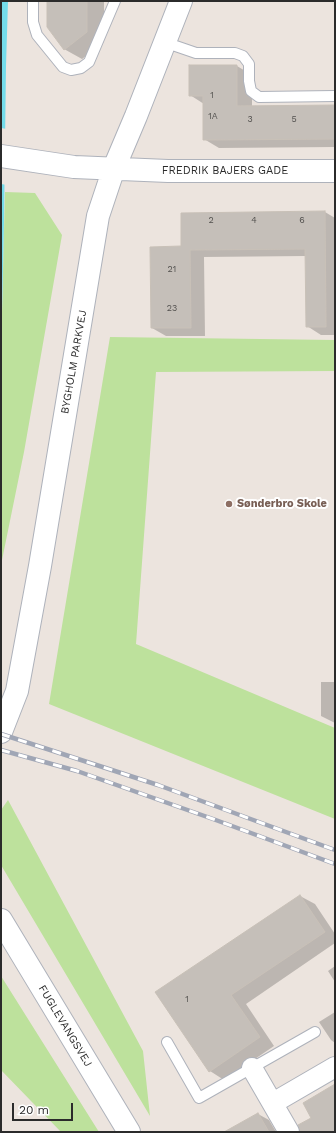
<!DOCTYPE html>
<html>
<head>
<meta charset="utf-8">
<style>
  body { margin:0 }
  #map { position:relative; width:336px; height:1133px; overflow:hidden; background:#ece4de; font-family:"Work Sans",sans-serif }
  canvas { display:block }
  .frame { position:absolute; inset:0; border:2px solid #2b2b2b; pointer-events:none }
  .scale { position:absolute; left:12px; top:1103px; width:61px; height:18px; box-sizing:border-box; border:2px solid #2b2b2b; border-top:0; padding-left:5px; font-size:12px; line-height:14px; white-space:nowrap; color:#2b2b2b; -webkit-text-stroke:3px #fff; paint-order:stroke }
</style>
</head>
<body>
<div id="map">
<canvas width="336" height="1133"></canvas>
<div class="frame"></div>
<div class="scale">20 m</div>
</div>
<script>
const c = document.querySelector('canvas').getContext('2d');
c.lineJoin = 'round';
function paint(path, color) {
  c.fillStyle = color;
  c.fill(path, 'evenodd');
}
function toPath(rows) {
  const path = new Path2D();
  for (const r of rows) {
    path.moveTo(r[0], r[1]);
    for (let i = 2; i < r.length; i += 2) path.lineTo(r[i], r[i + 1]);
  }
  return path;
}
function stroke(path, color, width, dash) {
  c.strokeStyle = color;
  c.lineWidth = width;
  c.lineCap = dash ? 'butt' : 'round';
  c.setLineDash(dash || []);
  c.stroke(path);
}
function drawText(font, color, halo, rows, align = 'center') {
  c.font = font + ' "Work Sans",sans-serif';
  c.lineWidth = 4;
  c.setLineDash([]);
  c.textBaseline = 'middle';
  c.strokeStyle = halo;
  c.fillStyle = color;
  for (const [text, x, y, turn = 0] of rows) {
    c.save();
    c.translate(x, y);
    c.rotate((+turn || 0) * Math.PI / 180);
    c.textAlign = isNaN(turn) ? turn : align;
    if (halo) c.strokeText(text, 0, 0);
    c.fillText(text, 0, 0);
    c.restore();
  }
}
paint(toPath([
  [5,192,35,193,62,235,24,452,1,565,1,352],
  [110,337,335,340,335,371,156,372,136,644,335,728,335,819,49,704],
  [8,800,143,1051,150,1116,1,865,1,810],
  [1,976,99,1132,61,1132,1,1070]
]), '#bde19c');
paint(toPath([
  [1,1,8,1,6,66,4,222,1,354]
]), '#74dceb');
paint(toPath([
  [1,128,7,129,7,185,1,184]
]), '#ece4de');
paint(toPath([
  [48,1,104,1,104,42,82,59,64,49],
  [190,66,237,66,252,75,252,107,335,106,335,147,219,148,204,139,204,104,190,95],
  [325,212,335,218,335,335,321,335,307,326,306,256,204,257,205,336,166,336,152,328,182,247,182,214],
  [321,682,335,682,335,723,321,716],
  [300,896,315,904,335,934,335,943,246,1004,274,1046,224,1080,210,1071,156,993],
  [335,966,335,982,328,971],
  [335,1012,335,1043,331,1040,319,1022],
  [258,1114,269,1120,276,1132,226,1132]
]), '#0003');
const building = toPath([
  [47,1,87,1,87,32,64,50,47,27,47,1],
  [189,65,237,65,237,106,335,105,335,139,203,140,203,96,189,96,189,65],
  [325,211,326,327,306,327,305,249,190,250,191,328,151,328,150,247,181,246,181,213,325,211],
  [300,895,325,932,231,995,260,1037,209,1072,155,992,300,895],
  [335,1084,335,1132,300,1132,298,1125,311,1118,303,1103,335,1084],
  [258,1113,269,1132,224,1132,258,1113]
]);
paint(building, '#c5bfb9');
stroke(building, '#c8c0b7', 1);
const lane = toPath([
  [33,1,33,22,37,35,63,67,71,70,81,68,89,62,115,1],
  [164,42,196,53,235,53,243,56,249,64,249,81,251,91,259,97,335,96],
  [167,1042,199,1098,315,1032]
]);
const street = toPath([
  [252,1068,289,1132],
  [273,1103,335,1067]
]);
const secondary = toPath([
  [1,156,74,167,168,171,335,171],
  [1,732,17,691,40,566,98,216,114,168,136,116,181,1],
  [1,920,129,1132]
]);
stroke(lane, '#aeb2bb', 12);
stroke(street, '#aeb2bb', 22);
stroke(secondary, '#aeb2bb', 24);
stroke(lane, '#fff', 10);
stroke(street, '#fff', 20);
stroke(secondary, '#fff', 22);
const rail = toPath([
  [1,734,158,785,335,850],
  [1,750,77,771,213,819,335,864]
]);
stroke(rail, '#a0a6b5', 4.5);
stroke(rail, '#fff', 3, [9]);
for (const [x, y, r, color] of [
  [229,504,4,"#8d6e63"]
]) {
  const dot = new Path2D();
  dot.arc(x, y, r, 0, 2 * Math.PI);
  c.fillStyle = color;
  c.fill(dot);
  stroke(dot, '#fff', 1.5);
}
drawText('9px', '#52504e', null, [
  ["1",212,95],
  ["1A",213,116],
  ["3",250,119],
  ["5",294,119],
  ["2",211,220],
  ["4",254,220],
  ["6",302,220],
  ["21",172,269],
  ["23",172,308],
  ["1",187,999]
]);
drawText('11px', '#2b2b2b', '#fff', [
  ["FREDRIK BAJERS GADE",225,171],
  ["BYGHOLM PARKVEJ",74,362,-80],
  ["FUGLEVANGSVEJ",65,1026,59]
]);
drawText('bold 11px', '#785e54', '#fff', [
  ["Sønderbro Skole",237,504]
], 'left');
</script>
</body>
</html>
